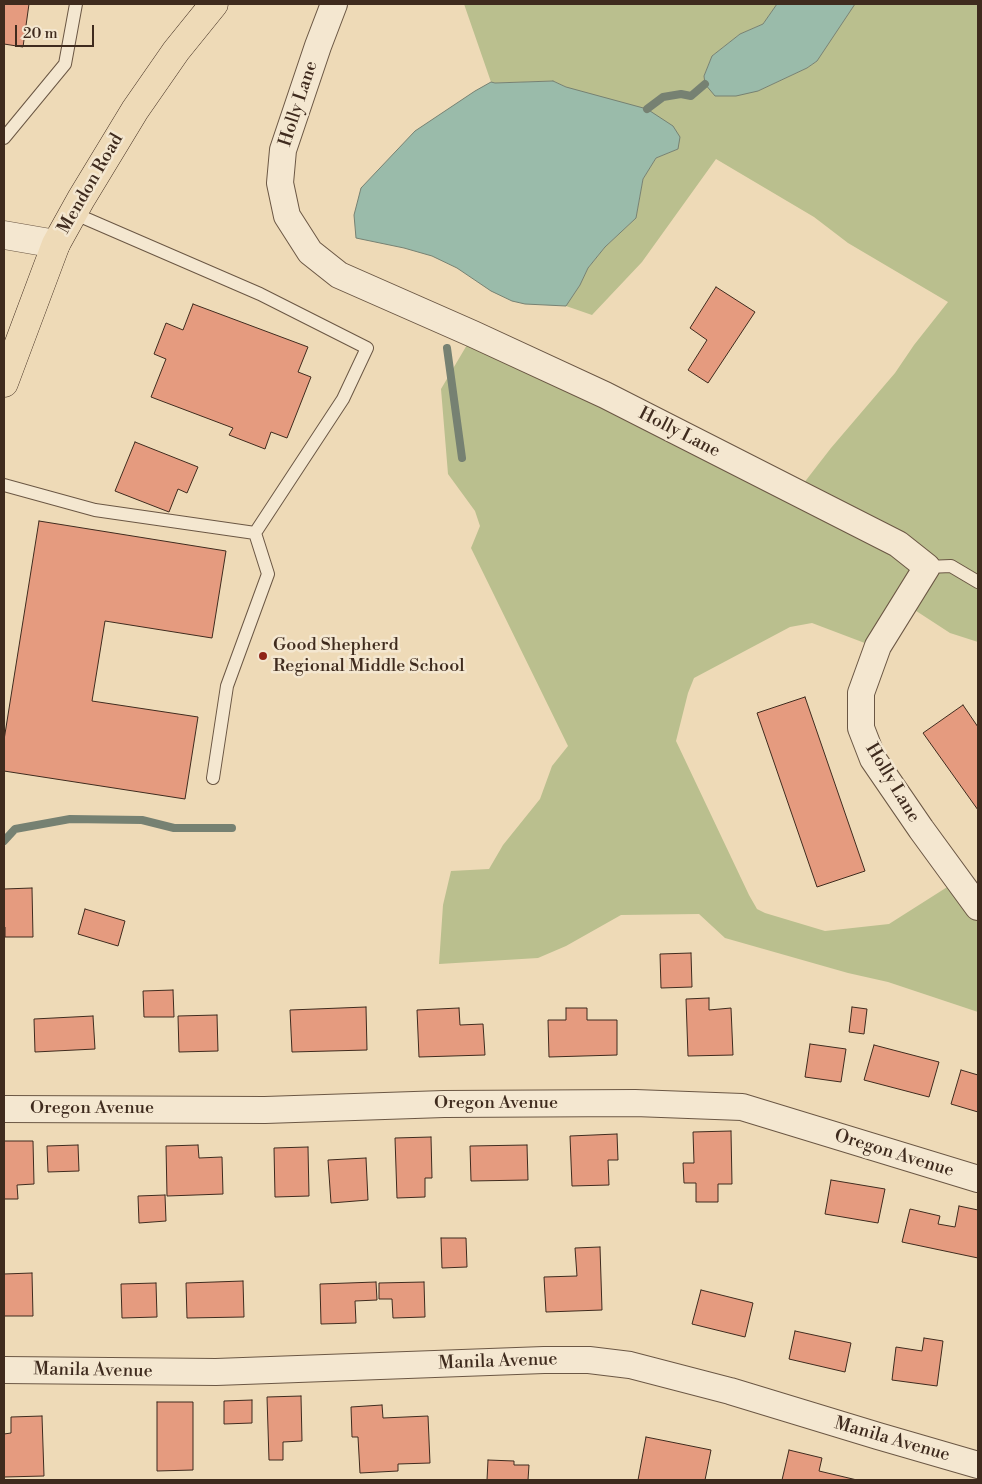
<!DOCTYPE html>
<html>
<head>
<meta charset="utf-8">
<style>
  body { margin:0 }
  #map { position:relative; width:982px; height:1484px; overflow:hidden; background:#eedab7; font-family:"Libre Bodoni",serif }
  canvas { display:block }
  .frame { position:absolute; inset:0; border:5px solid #3f2b1e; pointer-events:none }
  .scale { position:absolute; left:15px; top:25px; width:79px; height:22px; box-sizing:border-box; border:2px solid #3f2b1e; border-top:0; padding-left:6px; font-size:15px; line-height:18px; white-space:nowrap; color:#3f2b1e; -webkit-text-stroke:4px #f4e7d0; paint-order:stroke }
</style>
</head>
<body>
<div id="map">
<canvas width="982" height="1484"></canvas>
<div class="frame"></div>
<div class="scale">20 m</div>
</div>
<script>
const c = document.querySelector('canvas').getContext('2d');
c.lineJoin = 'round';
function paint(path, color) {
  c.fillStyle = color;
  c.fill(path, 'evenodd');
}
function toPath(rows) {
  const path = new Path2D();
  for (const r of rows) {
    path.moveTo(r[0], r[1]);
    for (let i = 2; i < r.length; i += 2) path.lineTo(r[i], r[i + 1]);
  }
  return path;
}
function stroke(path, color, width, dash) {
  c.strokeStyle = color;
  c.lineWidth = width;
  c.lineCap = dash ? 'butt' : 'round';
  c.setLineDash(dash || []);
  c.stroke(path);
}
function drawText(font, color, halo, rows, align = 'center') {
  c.font = font + ' "Libre Bodoni",serif';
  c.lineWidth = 5;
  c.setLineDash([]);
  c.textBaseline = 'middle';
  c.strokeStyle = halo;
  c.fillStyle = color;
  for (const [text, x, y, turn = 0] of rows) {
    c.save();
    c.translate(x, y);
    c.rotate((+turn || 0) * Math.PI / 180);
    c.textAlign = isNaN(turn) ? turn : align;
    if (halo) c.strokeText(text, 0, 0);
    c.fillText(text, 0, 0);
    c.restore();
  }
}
paint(toPath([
  [464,4,777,4,763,24,740,34,712,56,704,76,705,84,758,91,807,68,817,61,855,4,978,4,978,642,950,633,907,605,870,645,812,623,790,627,694,678,688,693,676,741,749,895,757,909,765,913,825,931,889,924,952,884,978,905,978,1012,888,982,848,973,725,938,699,914,621,915,566,946,538,958,439,964,443,905,451,871,489,869,503,845,540,799,552,766,568,746,471,548,480,526,475,511,448,474,441,389,474,333,800,488,831,448,895,373,914,345,948,302,848,243,814,217,716,159,642,262,592,315,566,306,580,285,588,268,605,247,636,218,643,179,656,158,678,149,566,87,553,81,495,83,491,82]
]), '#babf8e');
const water = toPath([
  [777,4,855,4,817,61,807,68,758,91,736,96,715,96,705,84,704,76,712,56,740,34,763,24,777,4],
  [553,81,566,87,647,109,673,126,680,137,678,149,656,158,643,179,636,218,605,247,588,268,580,285,566,306,525,304,512,301,491,291,457,268,432,256,404,248,356,238,354,215,361,188,415,131,475,91,491,82,495,83,553,81]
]);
paint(water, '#9abbaa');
stroke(water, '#768172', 1);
stroke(toPath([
  [647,109,663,97,681,94,691,96,705,84],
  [447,348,462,458],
  [4,841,15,829,70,819,142,820,174,828,232,828]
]), '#768172', 8);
const building = toPath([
  [4,4,29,4,23,47,4,44,4,4],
  [716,287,755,312,708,383,688,370,707,340,690,328,716,287],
  [193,304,308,347,298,372,311,377,287,438,271,432,265,449,229,435,233,428,151,397,166,359,154,354,166,323,183,330,193,304],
  [135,442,198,467,187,493,178,489,169,512,115,491,135,442],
  [39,521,226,551,212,638,105,621,92,701,198,717,185,799,4,771,4,740,39,521],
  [805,697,865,871,817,887,757,713,805,697],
  [963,705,978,727,978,810,923,733,963,705],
  [32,888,33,937,5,937,5,927,4,927,4,889,32,888],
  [85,909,125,921,118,946,78,934,85,909],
  [691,953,692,987,661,988,660,954,691,953],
  [173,990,174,1017,144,1017,143,991,173,990],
  [709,998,709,1010,731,1008,733,1055,688,1056,686,999,709,998],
  [366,1007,367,1050,292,1052,290,1010,366,1007],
  [852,1007,867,1009,864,1034,849,1032,852,1007],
  [459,1008,460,1025,483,1024,485,1055,419,1057,417,1010,459,1008],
  [566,1008,587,1008,587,1020,617,1020,617,1055,549,1057,548,1020,566,1020,566,1008],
  [217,1015,218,1051,179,1052,178,1016,217,1015],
  [93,1016,95,1049,35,1052,34,1019,93,1016],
  [810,1044,846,1049,841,1082,805,1077,810,1044],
  [874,1045,939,1062,929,1097,864,1080,874,1045],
  [961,1070,978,1075,978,1112,951,1104,961,1070],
  [731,1131,732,1184,718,1184,718,1202,696,1202,696,1183,684,1183,683,1163,694,1163,693,1132,731,1131],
  [617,1134,618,1160,608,1160,609,1185,572,1186,570,1136,617,1134],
  [431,1137,432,1178,425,1178,425,1197,397,1198,395,1138,431,1137],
  [4,1141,33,1141,34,1184,17,1185,18,1199,4,1199,4,1141],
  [78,1145,79,1171,48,1172,47,1146,78,1145],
  [198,1145,199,1158,222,1157,223,1194,167,1196,166,1146,198,1145],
  [527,1145,528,1180,471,1181,470,1146,527,1145],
  [308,1147,309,1196,275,1197,274,1148,308,1147],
  [366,1158,368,1200,331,1203,328,1160,366,1158],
  [831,1180,885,1189,878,1223,825,1214,831,1180],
  [165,1195,166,1221,139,1223,138,1196,165,1195],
  [959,1206,978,1210,978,1258,902,1242,910,1209,940,1216,938,1224,955,1227,959,1206],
  [441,1238,466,1238,467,1267,442,1268,441,1238],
  [600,1247,602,1310,546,1312,544,1277,577,1276,575,1248,600,1247],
  [32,1273,33,1316,4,1316,4,1274,32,1273],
  [243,1281,244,1317,187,1318,186,1283,243,1281],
  [376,1282,377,1300,355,1301,356,1323,321,1324,320,1284,376,1282],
  [424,1282,425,1317,393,1318,392,1299,379,1299,379,1283,424,1282],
  [156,1283,157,1317,122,1318,121,1284,156,1283],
  [701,1290,753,1303,745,1337,692,1324,701,1290],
  [795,1331,851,1343,845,1372,789,1359,795,1331],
  [924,1338,943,1341,937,1386,892,1380,896,1347,922,1351,924,1338],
  [301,1396,302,1441,283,1442,283,1460,269,1460,267,1397,301,1396],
  [252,1400,252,1423,224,1424,224,1401,252,1400],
  [157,1402,193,1402,193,1470,157,1471,157,1402],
  [382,1405,383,1418,428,1416,430,1463,398,1464,398,1471,360,1473,358,1437,352,1437,351,1407,382,1405],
  [42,1416,44,1476,4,1477,4,1434,11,1433,11,1417,42,1416],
  [646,1437,711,1450,705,1480,638,1480,646,1437],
  [789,1450,822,1458,819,1471,857,1480,782,1480,789,1450],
  [488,1460,514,1461,514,1465,529,1465,528,1480,487,1480,488,1460]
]);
paint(building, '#e59b7f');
stroke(building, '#3f2b1e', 1);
const service = toPath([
  [4,138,65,64,76,4],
  [4,485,95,510,255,533,343,399,367,348,260,294,73,213],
  [927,567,951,566,978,582],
  [213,778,227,686,268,574,255,533]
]);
const minor = toPath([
  [334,4,318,46,283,150,280,183,287,216,310,252,339,275,473,334,605,395,898,544,927,567,878,646,861,693,861,728,873,759,921,829,978,907],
  [4,1109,265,1110,444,1104,635,1103,742,1107,978,1179],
  [4,1370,216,1372,544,1360,589,1360,630,1365,730,1391,878,1436,978,1465]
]);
const tertiary = toPath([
  [4,235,56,244]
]);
const primary = toPath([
  [4,383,56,244,81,199,135,110,176,51,214,4]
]);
stroke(service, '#6b5744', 14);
stroke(minor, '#6b5744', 28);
stroke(tertiary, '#6b5744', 29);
stroke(primary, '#3f2b1e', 29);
stroke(service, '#f4e7d0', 12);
stroke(minor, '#f4e7d0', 26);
stroke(tertiary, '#f4e7d0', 28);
stroke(primary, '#eedab7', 28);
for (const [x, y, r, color] of [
  [263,656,5,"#8f2418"]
]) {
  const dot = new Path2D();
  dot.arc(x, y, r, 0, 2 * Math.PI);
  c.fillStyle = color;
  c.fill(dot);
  stroke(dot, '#f4e7d0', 2);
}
drawText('18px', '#3f2b1e', '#f4e7d0', [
  ["Holly Lane",299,104,-72],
  ["Mendon Road",91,184,-60],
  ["Holly Lane",679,433,27],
  ["Holly Lane",892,783,59],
  ["Oregon Avenue",496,1104],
  ["Oregon Avenue",92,1109],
  ["Oregon Avenue",894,1154,17],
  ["Manila Avenue",498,1362,-2],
  ["Manila Avenue",93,1371,1],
  ["Manila Avenue",892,1440,16]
]);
drawText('18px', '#3f2b1e', '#f4e7d0', [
  ["Good Shepherd",273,646],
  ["Regional Middle School",273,667]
], 'left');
</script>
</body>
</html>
